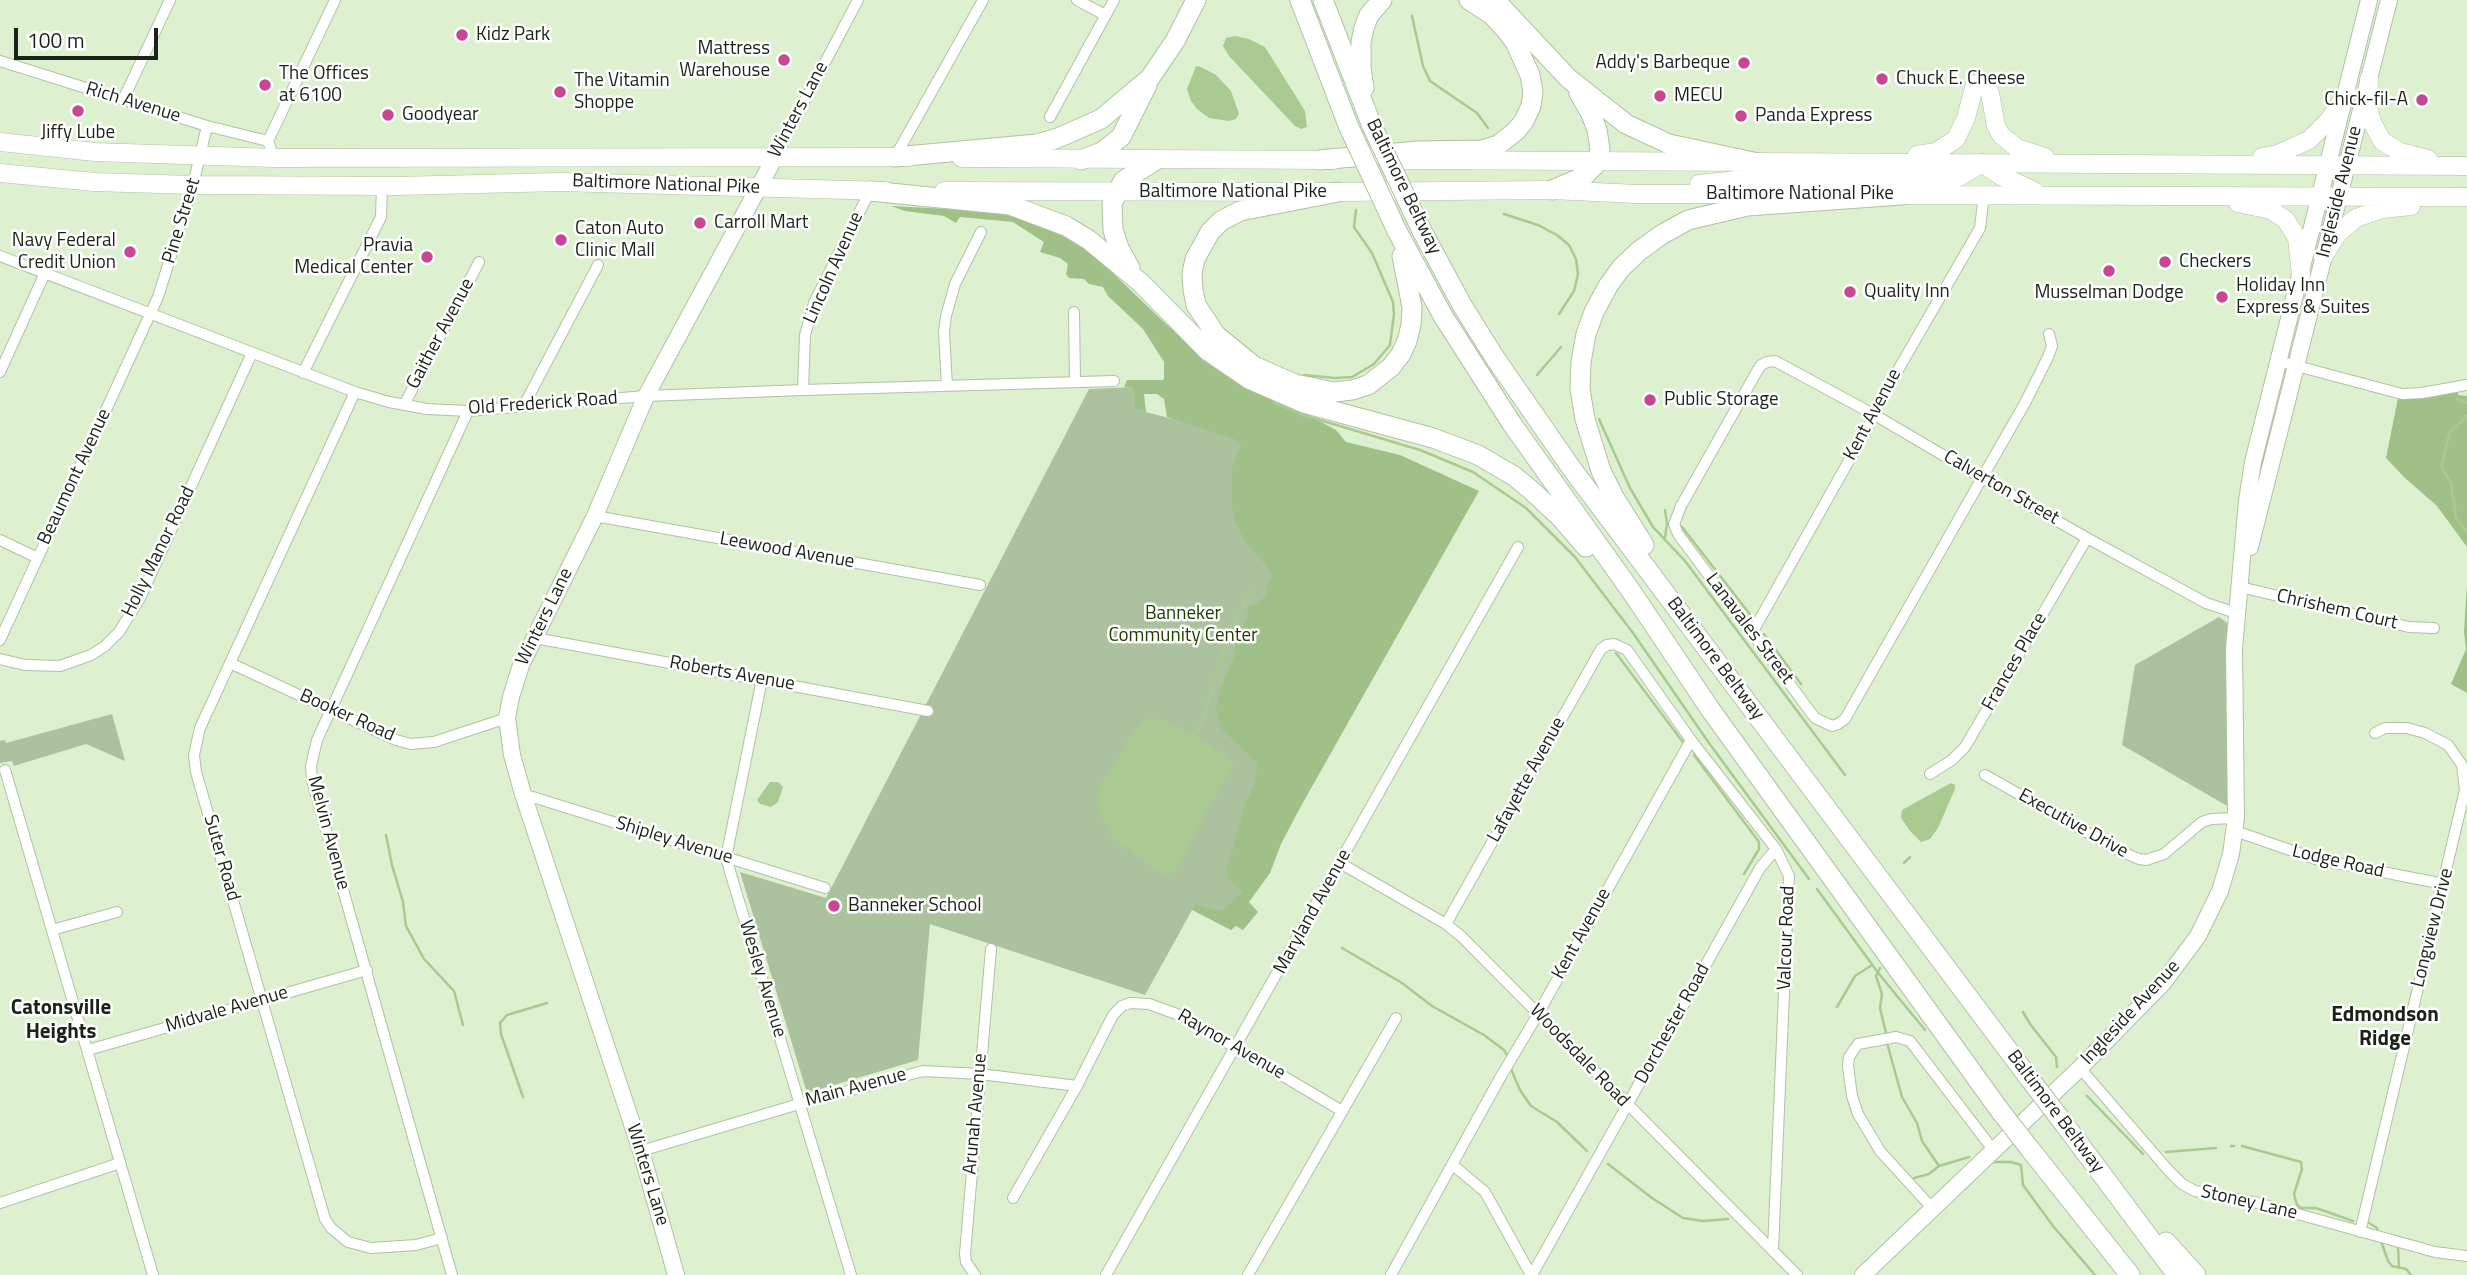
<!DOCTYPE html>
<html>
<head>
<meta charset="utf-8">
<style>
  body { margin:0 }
  #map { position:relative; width:2467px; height:1275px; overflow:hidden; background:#ddf0d0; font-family:"Titillium Web",sans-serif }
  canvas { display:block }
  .scale { position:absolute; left:14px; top:28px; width:144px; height:32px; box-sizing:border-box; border:4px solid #1b2217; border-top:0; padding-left:9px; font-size:21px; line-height:24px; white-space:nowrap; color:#1b2217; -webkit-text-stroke:5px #fff; paint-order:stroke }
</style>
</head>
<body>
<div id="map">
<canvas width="2467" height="1275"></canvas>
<div class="scale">100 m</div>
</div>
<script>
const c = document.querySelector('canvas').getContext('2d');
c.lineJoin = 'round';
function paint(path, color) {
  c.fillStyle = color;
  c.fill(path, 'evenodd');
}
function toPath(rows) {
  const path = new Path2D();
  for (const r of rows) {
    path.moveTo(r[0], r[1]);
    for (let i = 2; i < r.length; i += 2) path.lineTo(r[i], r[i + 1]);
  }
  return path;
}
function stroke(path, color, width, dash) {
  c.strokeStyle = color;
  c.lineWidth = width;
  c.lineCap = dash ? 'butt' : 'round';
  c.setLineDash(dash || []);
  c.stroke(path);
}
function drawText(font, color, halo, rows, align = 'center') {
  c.font = font + ' "Titillium Web",sans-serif';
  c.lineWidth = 5;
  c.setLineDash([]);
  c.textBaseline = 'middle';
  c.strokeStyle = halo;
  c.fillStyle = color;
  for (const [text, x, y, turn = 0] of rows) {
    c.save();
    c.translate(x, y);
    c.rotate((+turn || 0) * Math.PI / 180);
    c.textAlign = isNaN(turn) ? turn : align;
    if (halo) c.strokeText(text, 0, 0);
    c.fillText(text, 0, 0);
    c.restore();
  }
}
paint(toPath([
  [1133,387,1134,409,1475,497,1231,930,1192,910,1145,995,930,924,918,1060,807,1093,740,872,826,898,1089,389],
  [2219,617,2227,623,2229,631,2229,807,2122,745,2135,665],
  [112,714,125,761,86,744,14,766,12,761,0,763,0,741,5,740,6,743]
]), '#acc19d');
paint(toPath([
  [891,206,1006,212,1049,224,1098,259,1167,325,1214,364,1336,430,1346,442,1400,455,1479,491,1302,804,1281,844,1270,873,1249,902,1258,912,1243,930,1236,926,1231,930,1193,910,1196,904,1221,912,1243,891,1228,879,1227,868,1246,801,1253,787,1258,764,1221,728,1216,709,1220,690,1235,654,1235,640,1247,619,1248,607,1259,603,1266,595,1266,588,1272,576,1265,564,1245,541,1236,524,1232,508,1232,466,1241,446,1235,439,1167,417,1164,399,1157,394,1144,394,1146,412,1134,409,1133,387,1124,387,1127,380,1162,380,1164,379,1164,362,1143,329,1108,296,1103,287,1089,284,1084,279,1069,278,1066,274,1068,264,1060,258,1040,252,1044,242,1013,222,960,217,956,223,944,216,905,211],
  [2458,392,2458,395,2467,396,2467,547,2437,506,2405,478,2386,458,2398,398],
  [2467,585,2467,693,2451,684,2466,649,2464,632]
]), '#9fc086');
paint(toPath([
  [1235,36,1249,39,1265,47,1305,111,1307,127,1301,129,1295,126,1229,56,1223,46,1226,38],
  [1196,66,1201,67,1216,75,1231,91,1239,114,1236,119,1229,121,1209,118,1197,109,1191,101,1187,89],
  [1156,718,1174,725,1185,732,1196,734,1225,755,1234,766,1204,816,1182,862,1169,875,1160,873,1115,840,1101,815,1096,800,1099,789,1135,729,1146,719],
  [770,782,778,782,783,787,778,802,771,807,760,804,757,800],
  [1951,783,1955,785,1955,789,1938,828,1930,839,1921,842,1911,832,1901,818,1902,810]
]), '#a9ca90');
stroke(toPath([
  [1412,16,1423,66,1430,81,1477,113,1488,128],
  [1504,214,1538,225,1557,235,1569,245,1576,259,1578,274,1574,291,1559,314],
  [1304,375,1335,378,1352,377,1374,364,1390,345,1394,314,1393,302,1372,253,1354,227,1356,210],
  [1537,375,1561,347],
  [2457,399,2467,403],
  [1273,402,1303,415,1420,450,1473,472,1526,508,1575,557,1633,633,1709,743,1809,879],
  [2467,416,2450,432,2442,463,2442,468,2451,483,2456,518,2467,532],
  [1599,419,1630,488,1653,527,1685,561,1845,775],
  [1682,527,1752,617],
  [1665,537,1667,524,1665,510],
  [1764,634,1801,684],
  [1616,653,1685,745],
  [1196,734,1202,721,1228,638,1252,587],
  [1694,755,1759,842,1759,849,1744,874],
  [386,835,392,865,403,902,406,926,424,959,454,991,463,1025],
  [1904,863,1910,857],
  [1817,889,1879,974,1925,1030],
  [1342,948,1402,983,1432,1006,1484,1035,1504,1050,1508,1057],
  [1880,968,1876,976,1882,994,1880,1008,1886,1033],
  [1837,1007,1855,976,1872,965],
  [2023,1012,2030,1024,2056,1057,2057,1067],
  [500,1022,501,1034,523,1097],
  [500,1023,507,1015,547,1003],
  [1887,1043,1902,1097,1917,1123,1922,1141,1939,1166],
  [1511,1069,1520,1090,1531,1106,1557,1122,1587,1151],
  [2087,1096,2143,1154],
  [2231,1146,2234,1146],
  [2242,1146,2301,1162,2302,1169,2294,1194,2297,1205,2301,1208,2316,1208,2353,1221],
  [2166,1152,2216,1148],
  [1992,1162,2011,1162,2021,1165,2023,1185,2053,1226,2095,1275],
  [1608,1164,1652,1198,1683,1218,1703,1221,1728,1219],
  [1914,1178,1929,1174,1939,1166,1969,1157],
  [2369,1223,2377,1228,2378,1232],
  [2381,1241,2388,1261,2392,1266,2406,1269,2411,1275],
  [2398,1247,2399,1268]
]), '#a9ca90', 2.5);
const street = toPath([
  [1077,0,1105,15],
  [0,61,207,126,268,141],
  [123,100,170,0],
  [1050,117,1114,0],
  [775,157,858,0],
  [895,157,983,0],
  [274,158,268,141,335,0],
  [0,256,355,392,389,402,427,409,468,411,646,396,803,390,1114,381],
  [1074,312,1075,381],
  [2049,334,2052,346,2048,357,2025,403,1982,478,1845,719,1838,724,1832,726,1815,718,1678,534,1674,524,1681,506,1756,373,1761,365,1767,362,1775,361,1873,414,1982,478,2087,538,2206,603,2236,613],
  [2278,361,2402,394,2422,393,2467,385],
  [0,372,45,273],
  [303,373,381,217,382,186],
  [947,386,944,332,946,316,955,284,981,232],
  [803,390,805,335,814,303,870,191],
  [355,392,200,728,194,755,196,772,325,1219,331,1228,348,1242,371,1248,416,1245,442,1238],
  [404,405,479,262],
  [523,407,598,265],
  [595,516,980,585],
  [0,540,38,558],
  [2240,587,2409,627,2434,628],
  [1752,633,1869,425,1879,403,1980,228,1984,194],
  [535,638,928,711],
  [0,640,158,297,193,185,207,126],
  [0,659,25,665,60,666,91,655,105,646,119,632,140,598,252,353],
  [230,663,396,740,411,744,434,742,507,718],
  [762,679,726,858,851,1275],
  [5,770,153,1275],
  [1930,774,1952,760,1965,747,2087,538],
  [1985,775,2120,851,2139,859,2146,860,2164,854,2202,822,2211,819,2236,818],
  [523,794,825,888],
  [2235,831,2316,859,2444,884],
  [1340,863,1446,924,1462,937,1797,1275],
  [1446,924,1601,649,1607,645,1614,644,1627,650,1691,740,1776,849,1789,876,1773,1250],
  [52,930,117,912],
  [88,1050,367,970],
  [2080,1068,2169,1171,2182,1184,2195,1191,2258,1203,2435,1252,2467,1256],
  [641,1151,799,1104,923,1071,980,1074,1077,1086],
  [1453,1165,1485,1192,1531,1275],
  [1013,1198,1077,1086,1113,1015,1122,1006,1130,1003,1149,1004,1182,1016,1342,1111],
  [0,1203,120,1163],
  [1932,1208,1880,1151,1858,1114,1852,1096,1848,1066,1849,1057,1858,1044,1896,1037,1910,1041,1994,1151],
  [2360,1232,2465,790,2462,765,2448,745,2425,733,2407,728,2385,728,2375,733],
  [452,1275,312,780,311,766,317,740,468,411],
  [975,1275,966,1262,965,1254,991,949],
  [1106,1275,1518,547],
  [1248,1275,1396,1018],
  [1391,1275,1500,1078,1538,1014,1691,740],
  [1532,1275,1760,868,1776,849]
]);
const secondary = toPath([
  [2250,547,2389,0],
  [676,1275,641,1151,523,794,512,755,507,718,511,697,521,665,595,516,646,396,775,157],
  [1863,1275,2080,1068,2163,983,2198,936,2220,891,2231,854,2236,818,2234,649,2247,501,2253,462,2369,0]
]);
const primary = toPath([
  [2369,79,2368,107,2372,122,2382,141,2400,152,2428,159],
  [1990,93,1996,126,2001,135,2017,148,2045,157],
  [0,142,95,152,274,158,909,157],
  [1917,155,1936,152,1956,139,1966,118,1975,84],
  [2262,157,2278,154,2309,140,2329,120,2347,92],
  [962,158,1333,160],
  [1403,160,2467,166],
  [1982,163,2001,176,2034,191],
  [0,173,94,182,193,185,396,186,560,182,885,191],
  [1699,184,1737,180,1947,180,1959,177,1982,163],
  [944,191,1338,192,1552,190,1637,194,1798,194],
  [1889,195,2467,197],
  [2238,203,2271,210,2286,220,2297,238,2301,275],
  [2323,257,2338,233,2356,218,2382,209,2411,206]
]);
const highway = toPath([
  [1300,0,1348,125],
  [1323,0,1372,126],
  [1495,0,1568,78,1626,124,1669,144,1758,163],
  [1364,88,1361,68,1361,42,1364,28,1369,15,1382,0],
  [895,157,1037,144,1058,138,1101,119,1150,78,1175,41,1196,0],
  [1081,160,1102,152,1121,137,1147,85],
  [1319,160,1418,151,1482,150,1498,145,1516,131,1524,121,1531,106,1533,92,1530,75,1515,42,1505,29,1492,15,1469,0],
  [1552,190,1583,177,1598,162,1600,149,1597,130,1591,114,1579,93],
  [870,191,1010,205,1066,226,1089,240,1141,283,1208,351,1249,379,1304,403,1433,438,1478,455,1514,476,1531,490,1560,517,1586,547],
  [1338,192,1240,211,1221,221,1210,232,1195,259,1192,273,1193,290,1196,305,1216,335,1254,366,1295,384,1334,392,1352,390,1368,385,1391,367,1401,354,1407,341,1411,325,1412,307,1402,256],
  [1397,231,1443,316,1512,424,1631,591,1710,709,2001,1112],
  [1422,231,1462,305,1495,358,1572,469,2029,1078],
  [1130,268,1119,248,1113,230,1112,204,1123,181,1156,160],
  [1644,545,1614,497,1601,471,1585,419,1580,389,1581,362,1586,334,1594,312,1608,286,1621,268,1639,251,1661,235,1688,220,1747,206,1901,195],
  [2065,1125,2177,1275],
  [2030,1149,2130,1275],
  [2166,1242,2196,1275]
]);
stroke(street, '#b0c2a3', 12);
stroke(secondary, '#b0c2a3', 18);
stroke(primary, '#b0c2a3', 19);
stroke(highway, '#b0c2a3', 21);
stroke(street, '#fff', 10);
stroke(secondary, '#fff', 16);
stroke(primary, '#fff', 18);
stroke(highway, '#fff', 19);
const highwayBridge = toPath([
  [1348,125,1397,231],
  [1372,126,1422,231],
  [2029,1078,2065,1125],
  [2001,1112,2030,1149]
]);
stroke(highwayBridge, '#b0c2a3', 21, []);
stroke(highwayBridge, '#fff', 19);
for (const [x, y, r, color] of [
  [462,35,7,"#c84790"],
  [784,60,7,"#c84790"],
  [1744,63,7,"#c84790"],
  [1882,79,7,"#c84790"],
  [265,85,7,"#c84790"],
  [560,92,7,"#c84790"],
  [1660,96,7,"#c84790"],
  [2422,100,7,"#c84790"],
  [78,111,7,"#c84790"],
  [388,115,7,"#c84790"],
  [1741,116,7,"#c84790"],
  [700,223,7,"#c84790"],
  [561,240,7,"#c84790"],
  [130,252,7,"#c84790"],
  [427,257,7,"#c84790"],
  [2165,262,7,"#c84790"],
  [2109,271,7,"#c84790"],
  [1850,292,7,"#c84790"],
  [2222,297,7,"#c84790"],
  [1650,400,7,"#c84790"],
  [834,906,7,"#c84790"]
]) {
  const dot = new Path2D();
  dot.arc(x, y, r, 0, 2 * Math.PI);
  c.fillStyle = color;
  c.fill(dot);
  stroke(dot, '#fff', 2.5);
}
drawText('19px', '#1b2217', '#fff', [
  ["Kidz Park",476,35],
  ["Mattress",770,49,"right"],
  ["Warehouse",770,71,"right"],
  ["Addy's Barbeque",1730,63,"right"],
  ["The Offices",279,74],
  ["at 6100",279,96],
  ["Chuck E. Cheese",1896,79],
  ["The Vitamin",574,81],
  ["Shoppe",574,103],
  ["MECU",1674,96],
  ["Chick-fil-A",2408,100,"right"],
  ["Goodyear",402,115],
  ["Panda Express",1755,116],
  ["Jiffy Lube",78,133,"center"],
  ["Carroll Mart",714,223],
  ["Caton Auto",575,229],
  ["Clinic Mall",575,251],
  ["Navy Federal",116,241,"right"],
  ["Credit Union",116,263,"right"],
  ["Pravia",413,246,"right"],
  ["Medical Center",413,268,"right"],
  ["Checkers",2179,262],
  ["Holiday Inn",2236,286],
  ["Express & Suites",2236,308],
  ["Quality Inn",1864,292],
  ["Musselman Dodge",2109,293,"center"],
  ["Public Storage",1664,400],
  ["Banneker School",848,906]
], 'left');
drawText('19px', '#1b2217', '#fff', [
  ["Rich Avenue",133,103,17],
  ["Winters Lane",799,110,-62],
  ["Baltimore National Pike",666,185,2],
  ["Baltimore Beltway",1403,187,64],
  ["Baltimore National Pike",1233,192],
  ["Ingleside Avenue",2340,192,-76],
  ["Baltimore National Pike",1800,194],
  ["Pine Street",182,221,-73],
  ["Lincoln Avenue",834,268,-66],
  ["Gaither Avenue",441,334,-62],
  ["Old Frederick Road",543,404,-4],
  ["Kent Avenue",1873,415,-62],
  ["Beaumont Avenue",75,477,-65],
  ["Calverton Street",2001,488,30],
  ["Leewood Avenue",787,551,10],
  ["Holly Manor Road",159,552,-64],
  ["Chrishem Court",2337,610,13],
  ["Winters Lane",545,617,-64],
  ["Lanavales Street",1749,629,53],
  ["Baltimore Beltway",1715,659,53],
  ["Frances Place",2015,662,-60],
  ["Roberts Avenue",732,674,10],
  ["Booker Road",347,716,24],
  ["Lafayette Avenue",1527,780,-61],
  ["Executive Drive",2073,824,29],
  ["Melvin Avenue",328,833,75],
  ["Shipley Avenue",674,841,17],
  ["Suter Road",221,858,74],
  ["Lodge Road",2338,862,13],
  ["Maryland Avenue",1313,912,-61],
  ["Longview Drive",2433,928,-76],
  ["Kent Avenue",1582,934,-61],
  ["Valcour Road",1787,938,-88],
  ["Wesley Avenue",762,979,73],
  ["Midvale Avenue",227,1010,-16],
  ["Ingleside Avenue",2131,1013,-47],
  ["Dorchester Road",1673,1024,-61],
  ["Raynor Avenue",1231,1045,30],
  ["Woodsdale Road",1579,1056,46],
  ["Main Avenue",856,1088,-15],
  ["Baltimore Beltway",2055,1112,53],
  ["Arunah Avenue",976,1114,-85],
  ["Winters Lane",647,1175,73],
  ["Stoney Lane",2249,1203,13]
]);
drawText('19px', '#203e00', '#fff', [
  ["Banneker",1183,614],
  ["Community Center",1183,636]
]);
drawText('bold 21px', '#1b2217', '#fff', [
  ["Catonsville",61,1009],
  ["Heights",61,1033],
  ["Edmondson",2385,1016],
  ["Ridge",2385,1040]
]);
</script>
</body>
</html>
